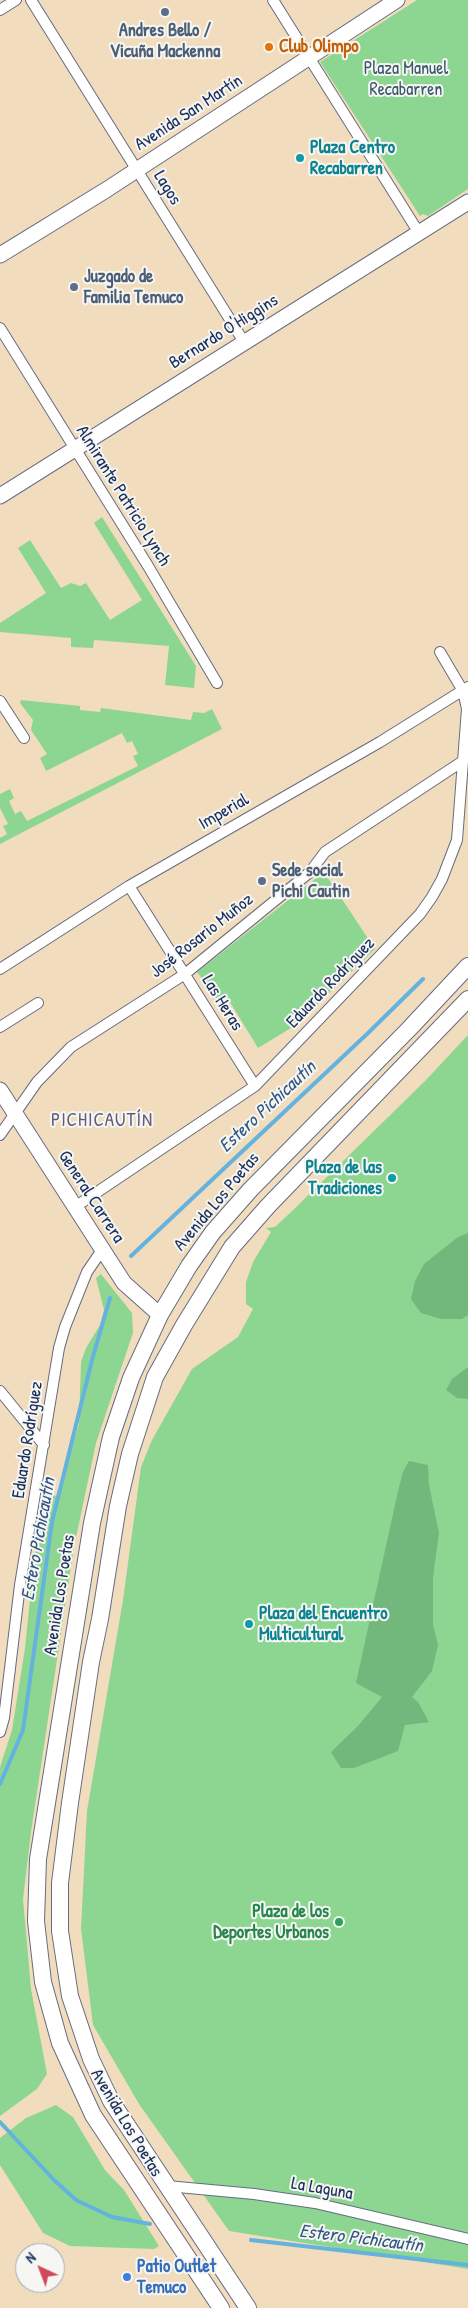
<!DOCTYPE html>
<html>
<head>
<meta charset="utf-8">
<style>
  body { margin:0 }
  #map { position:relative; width:468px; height:2308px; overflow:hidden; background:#f1ddbe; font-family:"Patrick Hand",sans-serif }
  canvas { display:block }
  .north { position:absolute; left:15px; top:2243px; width:50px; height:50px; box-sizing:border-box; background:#f6f6f2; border:1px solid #9ea6b7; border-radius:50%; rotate:317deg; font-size:14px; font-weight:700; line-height:20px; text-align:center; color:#1b2f5e }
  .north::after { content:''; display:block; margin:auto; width:18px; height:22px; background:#d1495b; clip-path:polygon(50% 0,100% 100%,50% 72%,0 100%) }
</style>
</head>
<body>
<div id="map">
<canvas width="468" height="2308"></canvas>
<div class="north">N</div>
</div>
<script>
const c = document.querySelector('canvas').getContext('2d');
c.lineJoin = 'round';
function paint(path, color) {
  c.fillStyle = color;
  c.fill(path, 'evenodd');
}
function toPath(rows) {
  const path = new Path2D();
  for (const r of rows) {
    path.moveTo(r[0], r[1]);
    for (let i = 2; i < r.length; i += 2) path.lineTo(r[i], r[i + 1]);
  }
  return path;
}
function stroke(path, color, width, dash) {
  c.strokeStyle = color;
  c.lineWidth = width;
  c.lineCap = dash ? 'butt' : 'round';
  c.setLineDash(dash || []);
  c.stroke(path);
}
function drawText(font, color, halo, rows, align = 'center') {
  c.font = font + ' "Patrick Hand",sans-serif';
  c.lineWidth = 4;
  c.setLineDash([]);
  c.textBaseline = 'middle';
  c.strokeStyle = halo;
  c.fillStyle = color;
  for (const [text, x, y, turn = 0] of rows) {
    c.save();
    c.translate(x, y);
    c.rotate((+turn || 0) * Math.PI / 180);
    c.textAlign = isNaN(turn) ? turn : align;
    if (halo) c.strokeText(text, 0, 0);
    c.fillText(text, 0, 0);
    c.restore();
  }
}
paint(toPath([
  [417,0,468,0,468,189,428,216,423,214,420,216,320,62],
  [102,517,196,666,194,688,165,685,169,646,94,640,93,648,71,647,71,638,0,632,0,623,46,593,18,548,30,540,61,588,71,583,80,586,86,583,110,620,142,600,94,523],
  [21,700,80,706,80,710,100,712,101,708,191,720,193,712,204,713,212,709,222,729,0,844,0,838,7,834,3,826,8,824,0,808,0,794,10,789,14,798,9,801,15,814,21,811,27,821,138,766,133,756,138,754,132,741,127,743,122,733,46,771,40,758,47,754,31,730,33,720,20,703],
  [324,872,375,949,296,1025,258,1048,228,999,220,1003,197,972],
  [468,1035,468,2269,229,2231,139,2104,93,2025,81,1929,87,1811,123,1600,141,1467,152,1440,192,1369,238,1337,253,1309,246,1304,246,1282,253,1262,271,1232,266,1228,275,1227,291,1212,425,1081],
  [101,1274,132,1313,133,1333,96,1443,74,1547,31,1832,23,1899,31,1989,47,2074,37,2089,0,2116,0,1767,12,1730,25,1648,34,1560,49,1494,56,1496,79,1424,81,1362,86,1348,100,1325,104,1310,96,1278],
  [56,2105,73,2117,105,2170,124,2190,159,2246,154,2249,70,2246,43,2233,0,2165,0,2138,26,2118]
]), '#8dd691');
paint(toPath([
  [468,1233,468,1315,462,1319,441,1319,421,1313,411,1299,415,1281,424,1264,458,1237],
  [468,1367,468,1399,457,1398,446,1390,452,1379],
  [409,1461,428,1465,429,1485,439,1533,433,1577,433,1625,438,1645,432,1671,412,1697,418,1702,429,1722,405,1725,398,1751,354,1768,341,1768,331,1752,358,1726,382,1697,356,1683,398,1491,403,1472]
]), '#72b77b');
stroke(toPath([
  [131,1256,367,1034,423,979],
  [0,1784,23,1730,52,1522,92,1360,110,1298],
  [0,2122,54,2180,76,2200,112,2217,150,2224],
  [251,2240,468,2265]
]), '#64b2de', 4);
const street = toPath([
  [31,0,244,342],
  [273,0,419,233],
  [0,10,16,0],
  [0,328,148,566,217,683],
  [0,701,24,738],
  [129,886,255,1086],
  [0,969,129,886,380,742,468,687],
  [0,1027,38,1003],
  [0,1135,37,1082,71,1047,185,974,310,872,325,852,463,761],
  [75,1207,255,1086,420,914,432,897,442,879,457,840,467,709,463,691,440,652],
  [0,1391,44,1445],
  [0,1732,4,1718,20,1585,59,1348,65,1327,87,1272,102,1250],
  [167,2186,254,2194,315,2203,468,2239]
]);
const secondary = toPath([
  [0,255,106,190,397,0],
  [0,496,468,202],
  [0,1090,124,1283,160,1315]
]);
const primary = toPath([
  [221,2308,93,2115,60,2043,43,1982,36,1921,38,1859,92,1523,111,1437,131,1378,160,1315,189,1266,213,1232,251,1189,409,1029,468,966],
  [248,2308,111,2101,91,2059,70,1996,60,1931,60,1883,70,1803,91,1662,100,1619,118,1506,130,1454,155,1377,184,1325,232,1247,268,1206,468,999]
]);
stroke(street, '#666c80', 12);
stroke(secondary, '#666c80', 17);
stroke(primary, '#666c80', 18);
stroke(street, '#fff', 10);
stroke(secondary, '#fff', 15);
stroke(primary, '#fff', 16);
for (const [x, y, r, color] of [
  [165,12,5,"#5c6f8a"],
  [269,47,5,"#e8710a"],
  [300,158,5,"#0f9aa8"],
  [74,287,5,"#5c6f8a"],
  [262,881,5,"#5c6f8a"],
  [392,1178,5,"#0f9aa8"],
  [249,1624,5,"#0f9aa8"],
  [339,1922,5,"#2e9e5b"],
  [127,2277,5,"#3f7fe0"]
]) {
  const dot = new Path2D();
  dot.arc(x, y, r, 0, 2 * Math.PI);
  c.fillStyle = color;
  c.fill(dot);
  stroke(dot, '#f6f6f2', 2);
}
drawText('bold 18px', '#4e5e75', '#f6f6f2', [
  ["Andres Bello /",165,31,"center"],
  ["Vicuña Mackenna",165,52,"center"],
  ["Juzgado de",84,277],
  ["Familia Temuco",84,298],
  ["Sede social",272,871],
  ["Pichi Cautin",272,892]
], 'left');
drawText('bold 18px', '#c56008', '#f6f6f2', [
  ["Club Olimpo",279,47]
], 'left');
drawText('18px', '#38596b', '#f6f6f2', [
  ["Plaza Manuel",406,69],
  ["Recabarren",406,90]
]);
drawText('18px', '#1b2f5e', '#f6f6f2', [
  ["Avenida San Martín",189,113,-33],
  ["Lagos",167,188,58],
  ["Bernardo O'Higgins",224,332,-32],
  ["Almirante Patricio Lynch",123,496,58],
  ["Imperial",224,812,-30],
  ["José Rosario Muñoz",202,936,-38],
  ["Eduardo Rodríguez",331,983,-46],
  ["Las Heras",222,1003,58],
  ["General Carrera",91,1197,57],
  ["Avenida Los Poetas",217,1202,-50],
  ["Eduardo Rodríguez",28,1440,-81],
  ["Avenida Los Poetas",60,1595,-81],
  ["Avenida Los Poetas",126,2123,59],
  ["La Laguna",322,2189,10]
]);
drawText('bold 18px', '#0d838f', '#f6f6f2', [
  ["Plaza Centro",310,148],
  ["Recabarren",310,169],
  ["Plaza de las",382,1168,"right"],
  ["Tradiciones",382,1189,"right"],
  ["Plaza del Encuentro",259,1614],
  ["Multicultural",259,1635]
], 'left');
drawText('bold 18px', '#27864d', '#f6f6f2', [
  ["Plaza de los",329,1912],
  ["Deportes Urbanos",329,1933]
], 'right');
drawText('bold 18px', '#366cbe', '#f6f6f2', [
  ["Patio Outlet",137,2267],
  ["Temuco",137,2288]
], 'left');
drawText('italic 19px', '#315684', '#f6f6f2', [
  ["Estero Pichicautín",268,1107,-43],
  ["Estero Pichicautín",39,1539,-80],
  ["Estero Pichicautín",361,2239,7]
]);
c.letterSpacing = '1px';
drawText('19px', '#635b79', '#f6f6f2', [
  ["PICHICAUTÍN",102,1121]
]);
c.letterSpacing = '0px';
</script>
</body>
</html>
